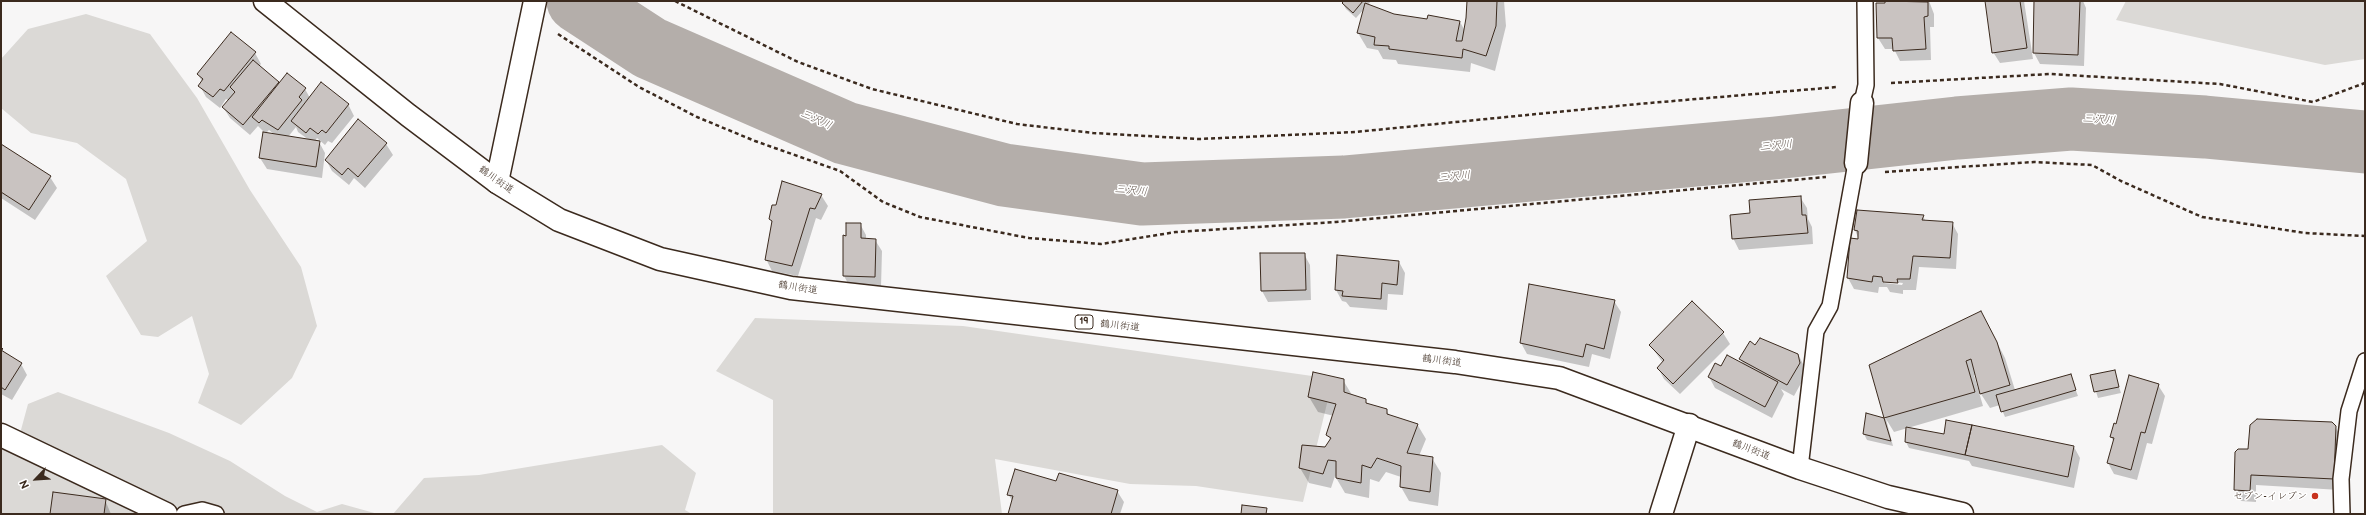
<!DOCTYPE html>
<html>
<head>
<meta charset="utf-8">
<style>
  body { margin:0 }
  #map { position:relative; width:2366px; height:515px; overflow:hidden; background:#f7f6f6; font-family:"Balsamiq Sans",sans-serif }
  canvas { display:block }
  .frame { position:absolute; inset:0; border:2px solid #3b2a1e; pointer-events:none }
  .north { position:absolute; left:16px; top:459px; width:40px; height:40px; -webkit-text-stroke:3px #fff; paint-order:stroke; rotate:245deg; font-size:11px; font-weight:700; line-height:16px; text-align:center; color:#3b2a1e }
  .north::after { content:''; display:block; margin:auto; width:14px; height:18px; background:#3b2a1e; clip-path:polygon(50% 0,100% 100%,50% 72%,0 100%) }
</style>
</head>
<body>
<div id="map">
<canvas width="2366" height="515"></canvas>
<div class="frame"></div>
<div class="north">N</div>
</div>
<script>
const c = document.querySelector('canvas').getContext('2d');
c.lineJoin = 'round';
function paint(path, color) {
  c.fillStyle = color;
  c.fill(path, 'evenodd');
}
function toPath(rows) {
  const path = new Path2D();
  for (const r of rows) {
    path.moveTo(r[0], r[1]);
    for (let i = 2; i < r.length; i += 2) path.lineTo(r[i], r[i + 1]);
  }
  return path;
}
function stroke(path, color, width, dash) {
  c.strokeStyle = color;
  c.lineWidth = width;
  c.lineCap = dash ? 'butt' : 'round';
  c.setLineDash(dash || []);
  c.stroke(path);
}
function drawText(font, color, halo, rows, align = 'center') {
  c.font = font + ' "Balsamiq Sans","Klee One",sans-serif';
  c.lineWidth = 3;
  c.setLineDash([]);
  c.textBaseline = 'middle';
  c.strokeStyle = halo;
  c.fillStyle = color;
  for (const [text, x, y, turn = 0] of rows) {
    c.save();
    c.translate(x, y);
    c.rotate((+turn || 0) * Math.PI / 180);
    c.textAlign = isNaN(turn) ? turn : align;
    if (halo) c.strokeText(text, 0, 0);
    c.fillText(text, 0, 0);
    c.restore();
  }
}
paint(toPath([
  [2126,1,2365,1,2365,59,2325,65,2116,20],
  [86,14,150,34,197,98,250,190,301,267,317,326,292,378,241,425,198,403,209,374,192,316,158,337,141,335,106,276,147,241,126,179,77,143,31,133,1,108,1,59,28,29],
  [755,318,963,326,1333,379,1303,502,1196,486,1130,484,995,459,1002,514,773,514,773,400,716,371],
  [58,392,169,433,230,461,285,496,317,512,342,504,378,514,1,514,1,447,15,452,28,404],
  [662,445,696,473,685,510,692,514,393,514,424,478,479,475]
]), '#dbd9d6');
paint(toPath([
  [1345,1,1371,1,1368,5,1394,15,1428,20,1460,22,1465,31,1467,1,1504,1,1506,26,1495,71,1471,63,1470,72,1398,64,1396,60,1383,59,1378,50,1367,48,1358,33,1365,8,1356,18,1346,9,1343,4],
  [1886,1,1929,1,1934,14,1934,27,1930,27,1931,60,1900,61,1894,49,1885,49,1878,38],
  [1986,1,2024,1,2033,59,2000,63,1993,52],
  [2035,1,2083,1,2086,8,2084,66,2040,64,2034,53],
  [255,53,261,64,259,66,280,84,305,89,310,98,348,104,354,116,332,143,328,141,325,145,317,138,315,141,319,142,325,153,322,178,267,169,260,158,264,132,258,126,250,135,230,118,223,107,229,101,226,99,220,108,206,97,200,86,202,82,198,74],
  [296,127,298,132,309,140,288,137],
  [269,130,275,135,266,133],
  [386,144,393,155,365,188,354,178,349,185,332,171,326,160],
  [1,145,50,177,57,188,35,220,1,198],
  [821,195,828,206,821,220,816,218,798,276,772,271,766,259,773,223,770,219],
  [1800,197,1807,208,1808,219,1812,227,1813,244,1739,250,1733,238],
  [1923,216,1926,222,1952,223,1958,234,1956,269,1919,267,1916,290,1903,290,1903,294,1890,292,1887,287,1879,287,1878,293,1854,289,1848,278,1859,240,1855,230],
  [1884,281,1903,283,1902,285,1884,283],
  [860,224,866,235,866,239,875,240,882,251,881,287,850,287,844,276,844,236,847,237],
  [1304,254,1310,265,1311,300,1268,302,1262,291],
  [1399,262,1405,273,1403,295,1388,294,1387,310,1350,307,1346,302,1342,301,1336,290],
  [1614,301,1621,312,1610,359,1592,354,1589,367,1527,354,1521,343],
  [1692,302,1723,333,1730,344,1680,394,1664,379,1658,368,1663,363,1650,345],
  [1989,327,2005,358,2015,390,2070,375,2078,396,2005,417,2000,405,1990,408,1981,394,1976,375,1974,375,1983,406,1894,432,1886,419,1893,446,1867,440,1864,434,1867,414,1885,419],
  [1756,346,1798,354,1804,366,1806,374,1794,396,1781,389,1784,394,1772,418,1715,388,1709,377,1722,367,1744,365,1740,359],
  [1,348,5,354,21,364,27,375,12,400,1,394],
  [2114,371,2121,393,2098,398,2091,376],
  [1343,380,1352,395,1365,400,1368,405,1386,410,1390,416,1417,424,1426,439,1419,456,1432,458,1441,473,1438,506,1409,501,1401,487,1401,477,1386,472,1379,482,1370,479,1369,498,1345,493,1335,476,1331,488,1309,483,1300,468,1325,448,1330,440,1328,435,1334,416,1318,412,1309,397],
  [2158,385,2165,396,2152,444,2147,443,2137,480,2114,474,2108,463,2114,442,2111,437,2117,425],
  [2335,427,2342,438,2340,490,2256,485,2256,502,2241,501,2235,490,2249,450],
  [1944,435,2074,447,2080,458,2074,488,1972,466,1969,461,1909,448,1906,442],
  [1057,482,1117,491,1124,502,1120,514,1009,514,1013,502,1008,494],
  [105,500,111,514,51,514]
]), '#0003');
stroke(toPath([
  [578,1,650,48,845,133,1004,175,1142,194,1344,187,1775,148,1957,128,2071,119,2205,127,2365,142]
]), '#b4aeaa', 63);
const building = toPath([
  [1344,1,1363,1,1353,13,1342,3,1344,1],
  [1467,1,1497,1,1496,26,1486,56,1463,49,1462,58,1389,49,1389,46,1374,45,1375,37,1357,33,1365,3,1394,14,1427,19,1428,15,1460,21,1456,41,1462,41,1466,18,1467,1],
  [1885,1,1928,2,1928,16,1924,17,1926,49,1893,51,1892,38,1877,38,1876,3,1885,3,1885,1],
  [1985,1,2020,1,2027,48,1992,53,1985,1],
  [2034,1,2080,1,2078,55,2033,53,2034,1],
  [231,32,256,52,224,91,220,89,213,97,198,86,203,79,197,74,231,32],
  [253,60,279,82,243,125,222,107,235,92,230,87,253,60],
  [287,73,306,88,299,97,302,100,278,130,262,120,259,123,252,117,287,73],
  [321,82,349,104,326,133,322,130,318,134,310,128,306,133,291,121,321,82],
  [358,119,387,143,358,177,348,168,342,175,325,160,358,119],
  [263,132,320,141,316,167,259,158,263,132],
  [1,144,51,176,29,210,1,192,1,144],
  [782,181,822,194,815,209,810,208,792,266,765,260,772,221,769,219,772,205,776,205,782,181],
  [1801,196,1802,215,1806,215,1808,233,1732,239,1730,215,1750,213,1749,200,1801,196],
  [1857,210,1924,215,1922,220,1953,222,1950,258,1913,256,1910,279,1897,279,1898,283,1883,282,1882,277,1873,276,1872,282,1847,278,1850,238,1858,239,1858,231,1854,230,1857,210],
  [846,223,861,223,861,238,876,239,875,277,843,276,843,235,846,236,846,223],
  [1260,253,1305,253,1306,290,1261,291,1260,253],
  [1337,255,1399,261,1397,285,1382,283,1381,299,1342,296,1343,291,1335,290,1337,255],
  [1529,284,1615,300,1604,349,1586,344,1583,357,1520,343,1529,284],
  [1692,301,1724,332,1673,384,1657,368,1664,360,1649,345,1692,301],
  [1981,311,1997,342,2010,385,1980,394,1971,359,1966,361,1975,392,1884,418,1869,365,1981,311],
  [1760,338,1798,354,1800,363,1787,385,1739,359,1750,341,1755,345,1760,338],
  [1,347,3,349,1,350,22,363,5,390,1,387,1,347],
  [1727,355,1778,382,1765,407,1708,377,1715,363,1721,366,1727,355],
  [2115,370,2119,387,2094,392,2090,375,2115,370],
  [1313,372,1344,379,1344,392,1366,399,1366,403,1387,409,1387,414,1418,424,1407,453,1433,457,1430,492,1400,487,1401,466,1377,458,1371,468,1362,465,1361,483,1336,478,1336,461,1328,460,1323,474,1299,468,1302,445,1325,447,1331,438,1326,435,1336,404,1308,397,1313,372],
  [2071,374,2076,390,2001,412,1996,395,2071,374],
  [2129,375,2159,384,2145,433,2141,432,2131,470,2107,463,2114,438,2110,437,2114,423,2116,424,2129,375],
  [1866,413,1884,418,1891,441,1863,434,1866,413],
  [2257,419,2332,422,2336,426,2334,479,2251,475,2250,491,2234,490,2235,452,2238,449,2248,449,2250,425,2257,419],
  [1946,420,1972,425,1965,455,1905,442,1906,427,1944,434,1946,420],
  [1972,425,2074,446,2068,477,1965,455,1972,425],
  [1015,469,1056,481,1059,473,1118,490,1111,514,1008,514,1013,496,1007,495,1015,469],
  [53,492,106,499,104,514,50,514,53,492],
  [1242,505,1267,508,1266,514,1241,514,1242,505]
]);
paint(building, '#c9c3c1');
stroke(building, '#3b2a1e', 1);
const service = toPath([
  [1862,103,1866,85,1865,1],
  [1800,468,1816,331,1830,306,1856,163],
  [184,514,202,510,216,514],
  [2342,514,2341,479,2349,411,2365,361]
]);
const minor = toPath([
  [1856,163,1862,103],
  [497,182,535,1],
  [1,435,166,514],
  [1661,514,1689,425]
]);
const primary = toPath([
  [265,1,408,115,497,182,559,220,660,259,791,288,1455,362,1559,378,1800,468,1888,497,1962,514]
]);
stroke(service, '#3b2a1e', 18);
stroke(minor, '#3b2a1e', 25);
stroke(primary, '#3b2a1e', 25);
stroke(toPath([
  [675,1,798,62,872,89,1017,124,1093,133,1199,139,1355,132,1638,104,1837,87],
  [558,34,639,87,697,117,755,141,840,171,883,202,920,217,1029,238,1101,244,1176,232,1336,222,1826,177],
  [1891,83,2050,74,2220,84,2313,102,2365,83],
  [1885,172,2034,162,2092,165,2121,181,2202,217,2305,233,2365,236]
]), '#3b2a1e', 2.5, [4, 3]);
stroke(service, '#fff', 15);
stroke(minor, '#fff', 22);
stroke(primary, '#fff', 22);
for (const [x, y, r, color] of [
  [2315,496,4,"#c8321e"]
]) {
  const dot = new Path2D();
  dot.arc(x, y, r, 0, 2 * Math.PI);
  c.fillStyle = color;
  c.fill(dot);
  stroke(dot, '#fff', 1.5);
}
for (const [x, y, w] of [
  [1084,322,18]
]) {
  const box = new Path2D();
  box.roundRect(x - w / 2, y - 7, w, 14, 3);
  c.fillStyle = '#fff';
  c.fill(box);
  stroke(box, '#3b2a1e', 1);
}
drawText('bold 9px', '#3b2a1e', null, [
  ["19",1084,322]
]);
drawText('10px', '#3b2a1e', '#fff', [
  ["鶴川街道",496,180,35],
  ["鶴川街道",798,288,9],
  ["鶴川街道",1120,326,6],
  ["鶴川街道",1442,361,7],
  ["鶴川街道",1751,450,21]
]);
drawText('10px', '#3b2a1e', '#fff', [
  ["セブン-イレブン",2307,496]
], 'right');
drawText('italic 11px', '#65584f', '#fff', [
  ["三沢川",816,120,24],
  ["三沢川",2099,120,4],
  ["三沢川",1776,146,-5],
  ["三沢川",1454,177,-5],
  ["三沢川",1131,191,5]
]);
</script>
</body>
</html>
